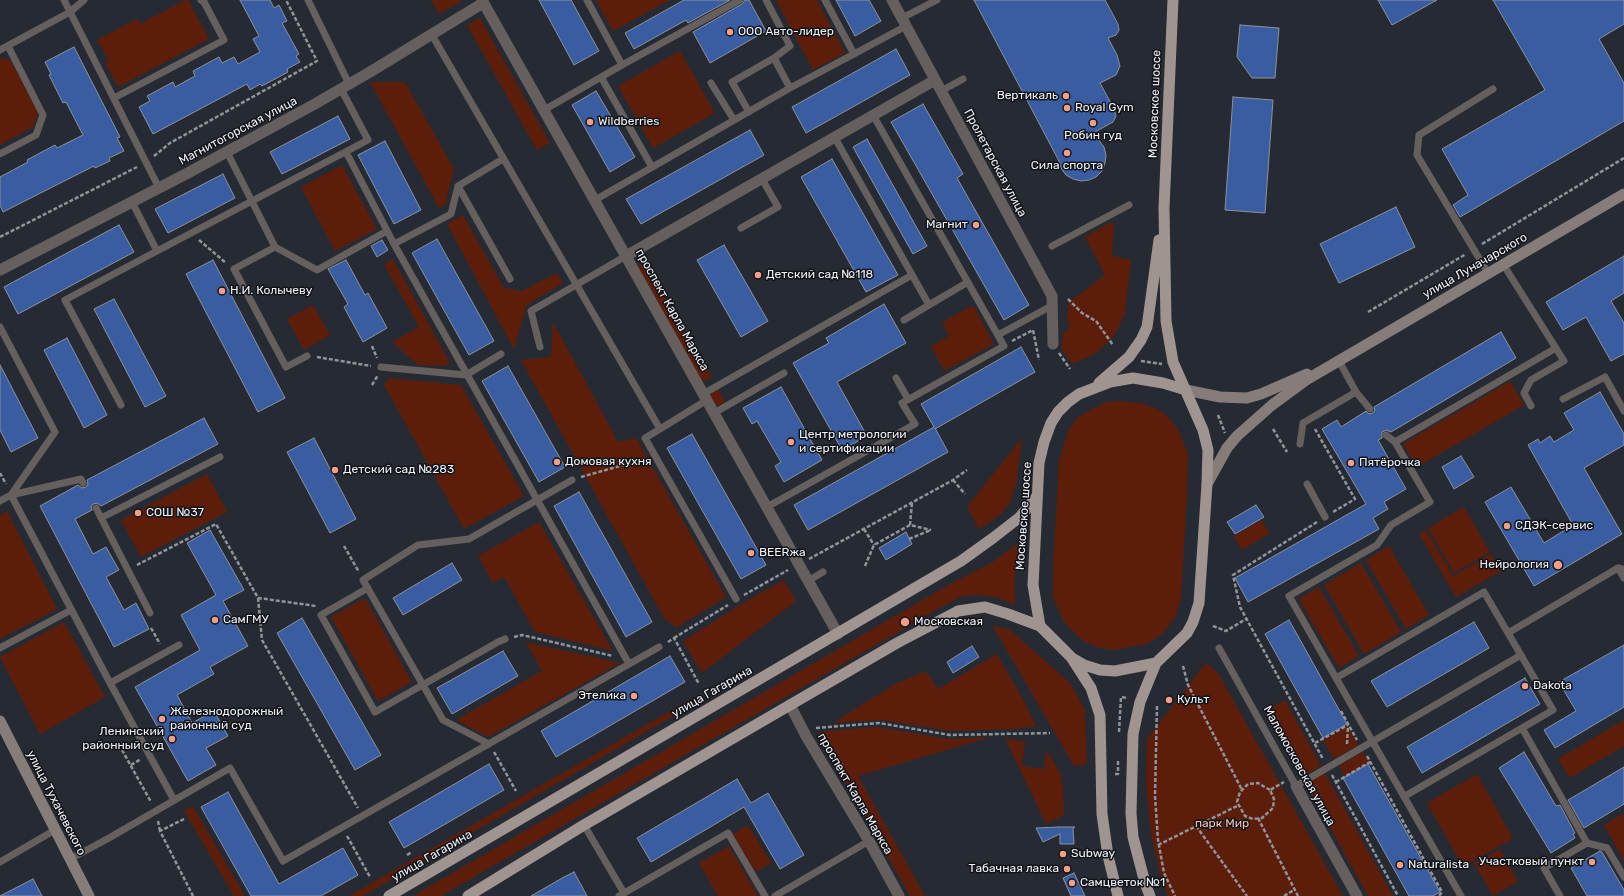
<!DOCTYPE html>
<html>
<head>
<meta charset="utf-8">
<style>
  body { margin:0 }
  canvas { display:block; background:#262b33 }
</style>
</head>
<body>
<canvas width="1624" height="896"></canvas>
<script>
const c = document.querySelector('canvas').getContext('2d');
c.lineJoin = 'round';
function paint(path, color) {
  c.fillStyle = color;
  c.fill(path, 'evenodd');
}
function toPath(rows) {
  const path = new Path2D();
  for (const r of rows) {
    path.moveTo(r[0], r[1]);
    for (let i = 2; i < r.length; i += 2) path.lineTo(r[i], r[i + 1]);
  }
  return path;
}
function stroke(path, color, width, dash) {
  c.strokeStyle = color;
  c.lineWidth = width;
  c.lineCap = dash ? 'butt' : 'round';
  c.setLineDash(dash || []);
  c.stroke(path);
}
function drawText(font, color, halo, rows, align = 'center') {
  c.font = font + ' Rubik,sans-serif';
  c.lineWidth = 3;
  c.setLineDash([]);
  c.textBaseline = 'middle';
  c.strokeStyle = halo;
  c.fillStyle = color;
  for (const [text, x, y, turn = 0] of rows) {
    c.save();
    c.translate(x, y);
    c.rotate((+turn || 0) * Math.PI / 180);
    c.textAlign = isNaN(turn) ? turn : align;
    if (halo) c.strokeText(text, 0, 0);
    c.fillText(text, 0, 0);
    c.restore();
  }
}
paint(toPath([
  [185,0,188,0,209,39,118,87,105,63,109,61,97,40,137,19,140,24],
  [431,0,463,0,439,14],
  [596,0,670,0,613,31],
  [776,0,817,0,845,53,813,70],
  [480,18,550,143,537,150,467,25],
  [680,51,715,113,653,148,618,86],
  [2,58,11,61,38,113,33,127,0,145,0,59],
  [370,82,405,82,454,169,445,205,439,208],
  [342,165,377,229,335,251,301,187],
  [463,215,504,288,522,291,557,273,563,283,527,305,514,349,447,224],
  [1111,222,1114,225,1112,256,1131,260,1125,314,1114,336,1095,354,1072,364,1061,348,1064,332,1070,329,1067,317,1068,306,1071,301,1105,275,1085,237],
  [393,259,450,363,444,366,418,365,392,342,419,327,384,264],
  [644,261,712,378,703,381,700,378,639,271,639,265],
  [313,305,330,335,304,350,287,319],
  [973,305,994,344,944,371,931,346,949,336,942,322],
  [553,322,618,442,636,438,726,597,676,628,664,618,521,360,551,357],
  [389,378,461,385,524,496,464,529,384,385],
  [1510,381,1524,405,1417,467,1403,444],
  [718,389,725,402,720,405,715,404,709,396],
  [1120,401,1145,404,1159,410,1169,418,1178,430,1188,453,1187,495,1181,599,1175,618,1162,634,1147,644,1113,650,1097,647,1083,641,1064,622,1053,597,1053,567,1059,461,1068,431,1078,417,1106,402],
  [1022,438,1016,485,1010,503,1000,515,979,529,967,507],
  [207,474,227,512,141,557,121,520],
  [1464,507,1490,552,1454,573,1428,528],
  [7,511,57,609,0,639,0,515],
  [1261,520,1270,533,1242,550,1234,537],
  [539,522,613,651,535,632,504,577,493,583,478,556],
  [1426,530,1453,576,1491,554,1501,571,1456,597,1419,534],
  [1018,543,1015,578,1015,605,996,597,977,595,959,597,441,896,413,896,952,583,993,562],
  [1389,546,1429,615,1406,629,1366,560],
  [1361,563,1401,632,1364,654,1324,585],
  [784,580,796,601,702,673,683,641,740,605],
  [1319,587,1359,656,1339,668,1299,599],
  [365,598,412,682,378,701,331,617],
  [64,622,105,697,40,734,0,657],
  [992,625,1010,630,1070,683,1085,710,1087,764,1074,766],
  [526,642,620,663,488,737,456,720,542,671],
  [997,654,1025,703,1036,726,1016,729,950,731,881,720,833,723,895,684,926,671,938,689],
  [1206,663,1218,673,1343,896,1168,896,1160,873,1151,834,1146,784,1147,739],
  [698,695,701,700,363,896,349,896],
  [1285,700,1321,766,1302,777,1266,711],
  [1624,720,1624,746,1570,778,1558,759],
  [1348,726,1358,745,1334,759,1323,740],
  [877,727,949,739,991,737,858,776,925,896,910,896,818,732],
  [1005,738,1025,742,1022,766,1044,769,1046,750,1060,772,1063,787,1064,815,1046,824],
  [1363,752,1369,762,1344,776,1339,766],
  [1325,773,1393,896,1368,896,1306,784],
  [1477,774,1513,838,1463,867,1427,803],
  [193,806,245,896,234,896,184,811],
  [1624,813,1624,861,1604,825],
  [748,825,771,863,756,872,733,834],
  [729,846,758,896,718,896,699,863],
  [1500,849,1518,881,1493,896,1474,863]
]), '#5d1d0b');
const building = toPath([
  [240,0,270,0,274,8,279,5,287,21,282,23,299,54,296,56,300,62,287,69,288,72,262,86,260,84,250,90,247,84,153,134,139,107,150,101,147,96,173,82,175,87,195,76,193,71,219,57,222,63,234,57,238,64,260,52,253,39,259,36,240,0],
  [539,0,571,0,599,51,574,65,539,0],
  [684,0,730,0,688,23,686,20,634,49,625,33,684,0],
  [745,0,749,0,766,31,710,63,693,32,742,4,745,0],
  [836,0,869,0,881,21,855,36,836,0],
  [974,0,1105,0,1118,24,1119,30,1116,35,1108,38,1117,55,1120,66,1116,75,1100,83,1114,109,1116,116,1113,122,1093,133,1104,147,1106,155,1105,163,1102,171,1096,177,1089,180,1081,181,1073,179,1066,175,1061,168,1059,161,974,0],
  [1378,0,1437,0,1392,25,1378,0],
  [1493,0,1624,0,1624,24,1599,39,1624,83,1624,121,1460,217,1453,205,1468,195,1442,149,1545,90,1493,0],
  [1240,25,1279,28,1275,78,1252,78,1237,57,1240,25],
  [74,47,120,137,117,138,124,151,109,158,110,161,95,168,94,166,3,212,0,205,0,177,28,162,27,160,55,145,57,148,83,135,66,102,63,103,49,75,51,74,45,62,74,47],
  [896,49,910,75,806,133,792,107,896,49],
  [596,91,635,157,610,172,572,105,596,91],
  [1233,97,1273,100,1265,213,1225,210,1233,97],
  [923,104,963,174,957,178,1029,305,1004,320,891,122,923,104],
  [338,116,350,139,282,174,270,152,338,116],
  [750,130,764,155,641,224,626,199,750,130],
  [867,139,927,246,913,254,853,147,867,139],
  [385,141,421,210,394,224,358,155,385,141],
  [832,159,898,275,866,292,801,177,832,159],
  [223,174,235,198,168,233,155,209,223,174],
  [1396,207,1415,247,1339,283,1320,244,1396,207],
  [119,225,134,252,18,314,4,287,119,225],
  [437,239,494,341,469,355,412,253,437,239],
  [382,240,388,250,377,257,371,246,382,240],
  [724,245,768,321,741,337,697,260,724,245],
  [1624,256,1624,293,1611,301,1624,323,1624,354,1611,361,1586,317,1563,330,1546,302,1624,256],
  [213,260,285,398,258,412,186,274,213,260],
  [346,260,365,295,368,293,387,328,363,342,344,307,348,304,328,269,346,260],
  [114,299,166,396,145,407,94,309,114,299],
  [884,304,906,343,837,382,867,436,842,450,793,363,829,343,826,338,884,304],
  [1501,332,1516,358,1391,432,1386,430,1382,432,1382,438,1378,440,1406,489,1384,502,1388,509,1373,518,1379,529,1248,602,1235,578,1366,504,1322,429,1337,420,1341,427,1366,411,1369,414,1373,413,1375,410,1374,407,1501,332],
  [67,338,107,415,84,428,44,350,67,338],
  [1021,347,1035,372,935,429,935,428,948,452,808,530,794,505,934,427,921,404,1021,347],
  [0,365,38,438,11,452,0,430,0,365],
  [508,366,565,467,539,482,482,381,508,366],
  [781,387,822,460,784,482,775,466,781,462,757,421,752,424,743,408,781,387],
  [1600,392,1624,434,1624,445,1584,468,1622,534,1534,586,1485,502,1511,487,1544,543,1573,525,1528,445,1538,439,1540,443,1550,436,1554,442,1574,430,1564,413,1600,392],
  [204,418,218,444,101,506,97,503,93,504,91,507,92,510,75,519,93,554,106,547,119,570,106,577,124,610,136,603,149,629,114,647,40,506,78,485,82,488,86,487,88,484,87,480,204,418],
  [692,434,766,565,741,579,667,448,692,434],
  [314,438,356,519,330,533,287,452,314,438],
  [1461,456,1474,477,1454,489,1442,467,1461,456],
  [579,492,652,622,626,637,554,506,579,492],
  [1256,505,1264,517,1235,534,1227,522,1256,505],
  [210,530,244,590,223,601,248,646,210,667,214,674,177,695,192,723,214,711,228,736,206,748,216,765,188,781,135,687,200,650,181,615,216,595,187,543,210,530],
  [906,532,912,544,886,560,879,548,906,532],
  [452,563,462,580,403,615,393,598,452,563],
  [302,618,381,755,355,770,277,633,302,618],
  [1289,620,1347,724,1323,738,1265,634,1289,620],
  [1474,622,1489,648,1387,707,1371,681,1474,622],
  [1624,645,1624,707,1555,748,1544,730,1576,711,1559,682,1624,645],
  [972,646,979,657,953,673,947,662,972,646],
  [503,651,518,676,452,714,437,688,503,651],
  [670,656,685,682,556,757,541,731,670,656],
  [1525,678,1540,704,1422,773,1407,747,1525,678],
  [1524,752,1556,806,1560,805,1575,833,1573,834,1575,838,1551,853,1499,768,1524,752],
  [489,764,504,790,404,848,389,822,489,764],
  [1368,764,1440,892,1433,896,1409,896,1343,778,1368,764],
  [1624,767,1624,804,1584,828,1568,800,1624,767],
  [737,779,751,803,768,793,804,855,780,869,744,807,651,862,637,838,737,779],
  [228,792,279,884,343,848,358,875,321,896,251,896,201,807,228,792],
  [1059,827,1075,827,1073,828,1074,844,1060,844,1060,834,1043,842,1036,828,1059,827],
  [1600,851,1602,852,1624,890,1624,896,1587,896,1571,868,1600,851],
  [574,872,587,896,531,896,564,877,574,872],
  [1074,873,1085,896,1071,896,1063,878,1074,873],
  [33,879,42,896,0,896,33,879]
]);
paint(building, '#3a5da1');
stroke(building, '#8b919c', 1);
stroke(toPath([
  [154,156,170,143,317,61,286,0],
  [0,237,137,167],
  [199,240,226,263],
  [1482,244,1624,158],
  [1068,299,1082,313,1096,321,1113,345],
  [1368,312,1466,254],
  [1012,341,1033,330,1039,360],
  [372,346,377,358],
  [1059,353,1070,369],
  [317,357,371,366],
  [1141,361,1162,364],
  [372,385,378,375],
  [1218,415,1225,433],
  [1273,429,1287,452],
  [1315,429,1355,499,1333,512],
  [0,473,6,484],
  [581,477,645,459],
  [953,480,965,494],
  [1317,522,1233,575,1240,607,1323,759],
  [910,525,912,502],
  [864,529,874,545],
  [909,539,931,530],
  [344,546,359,572],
  [809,559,953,480,967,470],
  [137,565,216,524,258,598,316,606],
  [865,566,874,545,910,525,931,530],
  [744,595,788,570],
  [258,598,262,640,358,808],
  [1213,626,1226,631,1246,619],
  [151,628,160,644],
  [514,637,522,635,613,656],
  [674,638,728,605],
  [668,642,674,638,699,684],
  [1183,666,1188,685,1242,790],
  [1157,706,1155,796,1158,840,1164,873,1175,896],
  [1341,711,1357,740],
  [816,728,879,723,950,735,1050,733],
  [1119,732,1121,697,1128,698],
  [1315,743,1348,725],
  [105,744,122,750,151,802],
  [1347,744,1348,726],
  [494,752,516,791],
  [1367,756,1442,892,1439,896],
  [131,765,141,759],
  [1115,774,1118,774,1118,759],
  [1332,775,1398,896],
  [1336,782,1370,762],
  [1270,790,1258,783,1248,784,1240,792,1237,802,1245,816,1253,819,1262,818,1273,808,1274,799,1270,790,1284,782],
  [1258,818,1298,896],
  [184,819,160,831,193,896],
  [158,821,160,831],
  [1196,826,1247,896],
  [347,836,370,877],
  [1158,845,1239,805],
  [407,855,412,852],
  [1284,896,1294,890]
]), '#90949b', 2.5, [4, 2]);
stroke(toPath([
  [64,0,159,188],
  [308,0,349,84],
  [766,0,790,46,774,58,790,88],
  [902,18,937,0],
  [432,35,660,429,645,438,736,599],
  [0,50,70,12,84,0],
  [854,54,906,26],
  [622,65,740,0],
  [601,77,652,167],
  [711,83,734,120],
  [941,91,963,79],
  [114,98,224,40,204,2,201,0],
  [544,110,622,65,587,0],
  [749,112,732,82,774,58],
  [835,138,929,305,968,282],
  [227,152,275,247,234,269,286,367,307,356],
  [346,152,394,244,451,214,458,186,503,159],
  [0,154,36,135,43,115,8,46],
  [458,186,510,279],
  [595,200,790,88,854,54,825,0],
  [132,202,157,251,368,140,341,89],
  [741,228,778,207,762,179],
  [394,244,629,664],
  [1052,246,1129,205],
  [275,247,317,270,387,231],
  [1503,264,1564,361,1531,380,1524,393,1531,406],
  [1488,273,1417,155,1419,135,1493,89],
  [904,320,929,305],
  [0,327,55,432,11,495],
  [998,335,1053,305],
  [540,347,531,311,626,256],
  [1339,361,1356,392,1370,409],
  [381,367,466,375,501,354],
  [896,378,908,399],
  [703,394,912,275],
  [1563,399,1605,377,1624,411],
  [121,405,65,300,157,251],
  [714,413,784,373],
  [660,429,707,400],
  [1386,435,1395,442,1430,502,1391,525,1377,545,1289,596,1461,896],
  [1395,442,1556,348],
  [1300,444,1303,423,1356,392],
  [1307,484,1325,517],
  [11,495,81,479,83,483],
  [0,501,11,495,110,683,179,645],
  [767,507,915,424,902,403,1004,346,873,115],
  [96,508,150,613],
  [101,518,220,457],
  [1618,568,1508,633,1553,710,1522,728,1587,843,1607,848,1624,877],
  [1624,569,1618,568,1624,578],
  [808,581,823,572],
  [368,588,321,615,375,712,498,642,505,639],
  [0,648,71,610],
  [1219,648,1296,786,1521,655],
  [1336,678,1484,592,1508,633],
  [110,683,174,800],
  [489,744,443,720,363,580,418,545,469,539,572,480],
  [1405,796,1522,728],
  [584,825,624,893],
  [70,859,109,838,230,768,283,861,659,647],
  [0,862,55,830],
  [619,896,728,833,765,896],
  [775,896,869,841],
  [1560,896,1544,868,1587,843]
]), '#65605e', 7);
stroke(toPath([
  [482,0,838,634],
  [892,0,1052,296,1053,344],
  [626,256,935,80],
  [0,270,186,174,313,105,370,72,483,3],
  [790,705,806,736,869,841,899,896],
  [1296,786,1357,896]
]), '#65605e', 11);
stroke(toPath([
  [1186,390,1220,397,1247,398,1261,394,1307,374],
  [1207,484,1227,448,1237,436,1272,405,1306,380,1624,194],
  [0,721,89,896]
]), '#867d7b', 11);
stroke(toPath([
  [1099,383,1129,357,1141,340,1147,327,1159,240],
  [1072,658,1084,665,1100,670,1115,671,1156,663],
  [389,896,961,561,993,538,1020,517,1037,496],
  [468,896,584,825,790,705,897,643,958,611,985,607,1008,614,1040,626],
  [1118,896,1108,856,1102,814,1100,715,1091,688,1071,657,1040,626,1033,585,1039,463,1044,442,1051,423,1058,412,1068,402,1079,394,1110,382,1133,378,1163,383,1186,390],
  [1150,896,1145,883,1133,837,1131,813,1133,734,1140,702,1156,663,1187,633,1193,622,1199,603,1207,484,1208,450,1203,430,1173,362,1166,321,1164,208,1173,0]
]), '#a09491', 11);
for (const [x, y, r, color] of [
  [730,32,4,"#f49e87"],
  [1066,96,4,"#f49e87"],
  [1067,108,4,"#f49e87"],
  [590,122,4,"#f49e87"],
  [1093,123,4,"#f49e87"],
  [1067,153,4,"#f49e87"],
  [976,225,4,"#f49e87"],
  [758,275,4,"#f49e87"],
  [222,291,4,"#f49e87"],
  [791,442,4,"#f49e87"],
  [557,462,4,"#f49e87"],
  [1351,463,4,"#f49e87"],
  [335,470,4,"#f49e87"],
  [138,513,4,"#f49e87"],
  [1507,526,4,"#f49e87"],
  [751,553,4,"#f49e87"],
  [1558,565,5,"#f49e87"],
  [215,620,4,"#f49e87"],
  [905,622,5,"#f49e87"],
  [1525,686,4,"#f49e87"],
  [634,696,4,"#f49e87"],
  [1169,700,4,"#f49e87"],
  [162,719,4,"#f49e87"],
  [172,739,4,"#f49e87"],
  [1063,854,4,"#f49e87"],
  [1592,862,4,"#f49e87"],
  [1400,865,4,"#f49e87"],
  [1067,869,4,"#f49e87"],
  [1072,883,4,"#f49e87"]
]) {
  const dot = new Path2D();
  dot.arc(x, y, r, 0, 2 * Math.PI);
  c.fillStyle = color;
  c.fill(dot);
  stroke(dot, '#111317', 1.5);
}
drawText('12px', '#eef2f8', '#111317', [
  ["ООО Авто-лидер",738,32],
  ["Вертикаль",1058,96,"right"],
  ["Royal Gym",1075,108],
  ["Wildberries",598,122],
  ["Робин гуд",1093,136,"center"],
  ["Сила спорта",1067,166,"center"],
  ["Магнит",968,225,"right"],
  ["Детский сад №118",766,275],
  ["Н.И. Колычеву",230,291],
  ["Центр метрологии",799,435],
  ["и сертификации",799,449],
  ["Домовая кухня",565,462],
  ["Пятёрочка",1359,463],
  ["Детский сад №283",343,470],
  ["СОШ №37",146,513],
  ["СДЭК-сервис",1515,526],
  ["BEERжа",759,553],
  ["Нейрология",1549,565,"right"],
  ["СамГМУ",223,620],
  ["Московская",914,622],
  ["Dakota",1533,686],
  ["Этелика",626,696,"right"],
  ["Культ",1177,700],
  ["Железнодорожный",170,712],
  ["районный суд",170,726],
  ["Ленинский",164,732,"right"],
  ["районный суд",164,746,"right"],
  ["Subway",1071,854],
  ["Участковый пункт",1584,862,"right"],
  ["Naturalista",1408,865],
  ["Табачная лавка",1059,869,"right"],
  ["Самцветок №1",1080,883]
], 'left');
drawText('12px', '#eef2f8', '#111317', [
  ["Московское шоссе",1155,104,-88],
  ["Магнитогорская улица",238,131,-28],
  ["Пролетарская улица",995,163,62],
  ["улица Луначарского",1475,266,-30],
  ["проспект Карла Маркса",672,310,61],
  ["Московское шоссе",1024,516,-86],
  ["улица Гагарина",712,692,-30],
  ["Маломосковская улица",1299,766,61],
  ["проспект Карла Маркса",855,794,60],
  ["улица Тухачевского",56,803,63],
  ["улица Гагарина",432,856,-30]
]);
drawText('12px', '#f4c4b6', '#111317', [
  ["парк Мир",1222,824]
]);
</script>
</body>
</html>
